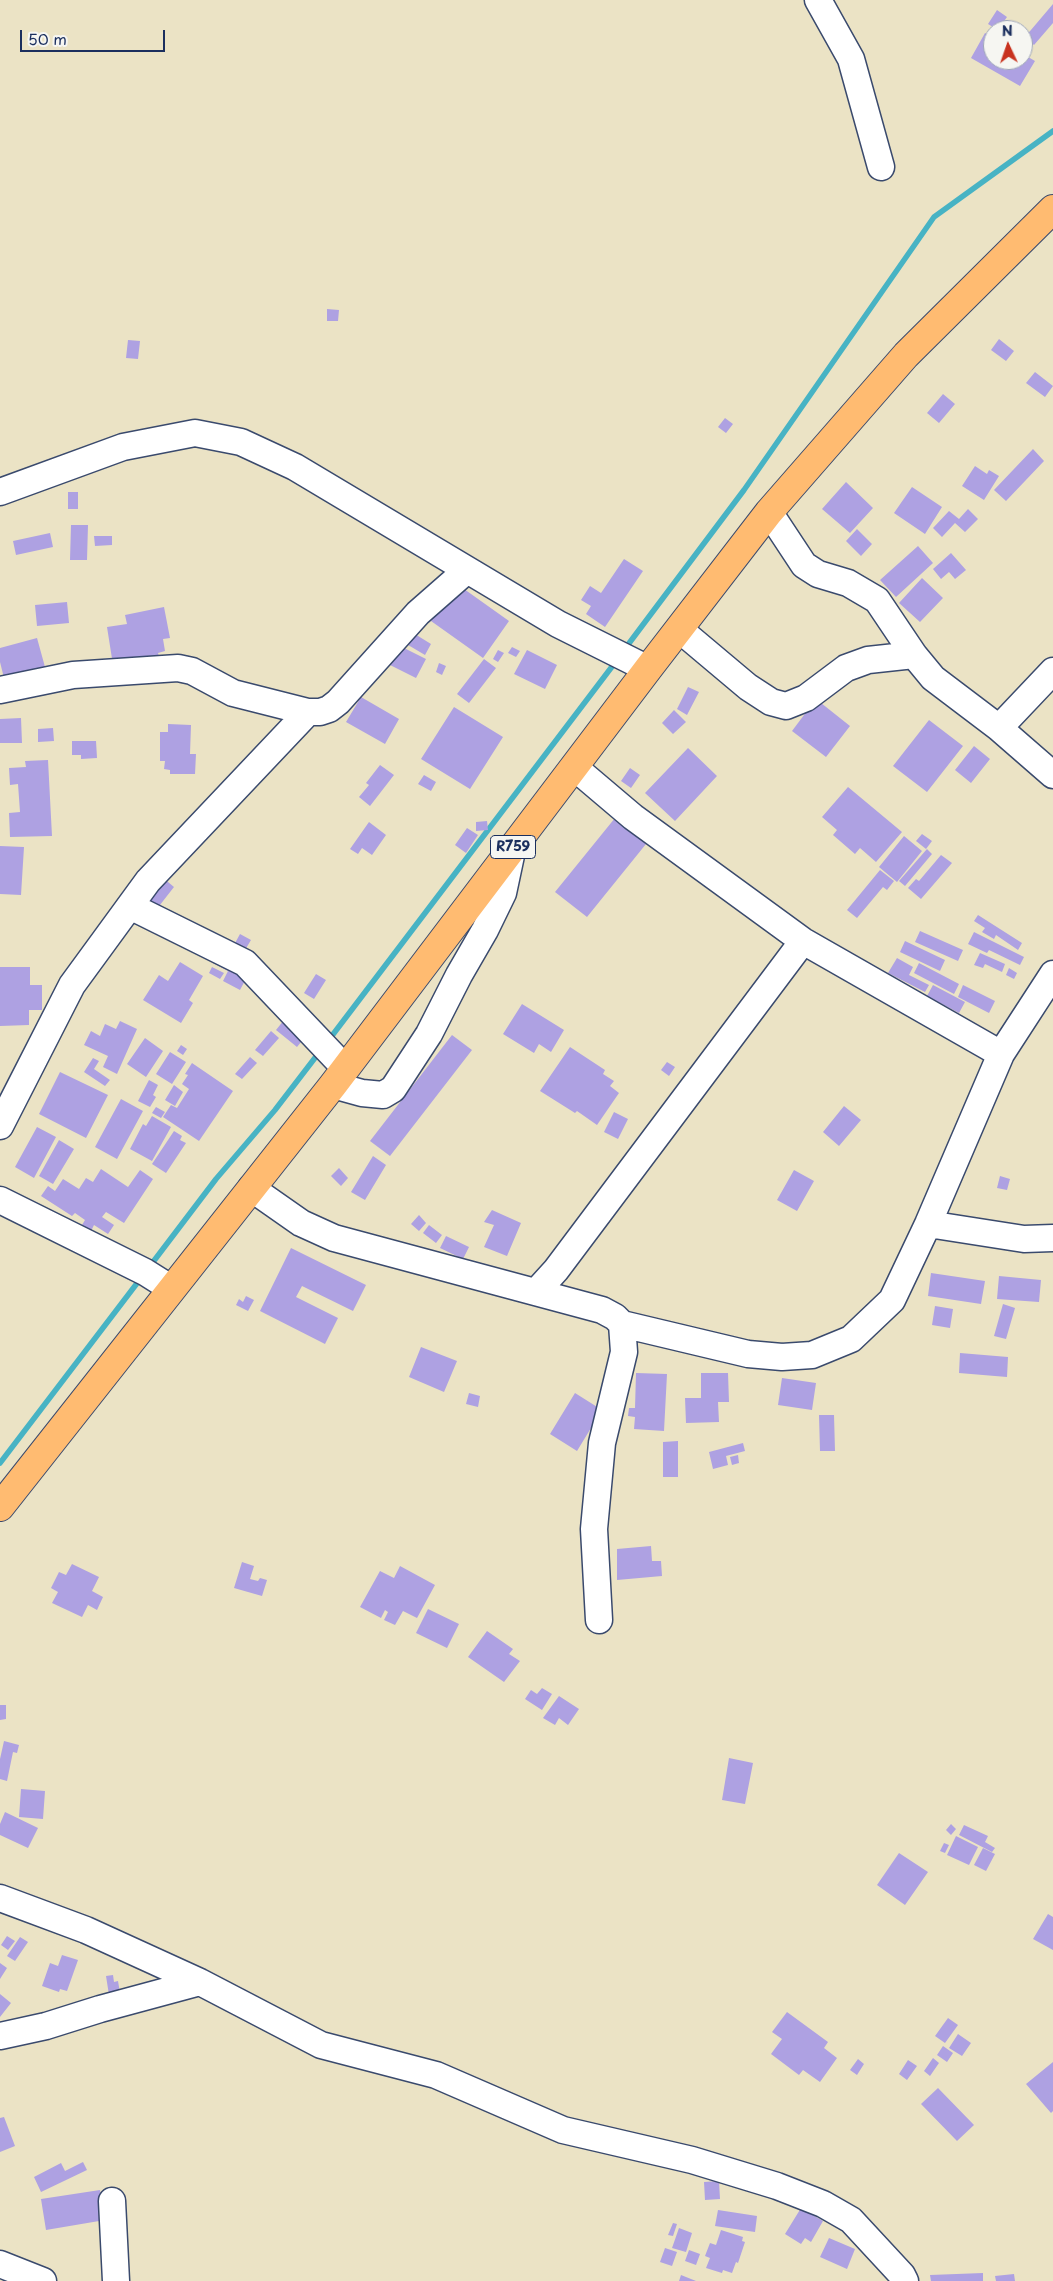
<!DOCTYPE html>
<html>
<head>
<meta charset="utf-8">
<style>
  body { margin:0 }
  #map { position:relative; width:1053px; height:2281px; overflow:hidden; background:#ebe3c5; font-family:"Playpen Sans",sans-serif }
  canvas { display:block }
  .north { position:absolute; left:983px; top:20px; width:50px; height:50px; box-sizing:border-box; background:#f6f6f2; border:1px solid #9ea6b7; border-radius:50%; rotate:357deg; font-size:14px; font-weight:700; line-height:20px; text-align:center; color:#1b2f5e }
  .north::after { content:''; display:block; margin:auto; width:18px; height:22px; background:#c8321e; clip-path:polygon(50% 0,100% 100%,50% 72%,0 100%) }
  .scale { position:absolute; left:20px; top:30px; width:145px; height:22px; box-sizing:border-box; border:2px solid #1b2f5e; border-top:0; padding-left:6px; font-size:15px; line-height:18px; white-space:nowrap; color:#1b2f5e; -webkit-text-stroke:4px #f6f6f2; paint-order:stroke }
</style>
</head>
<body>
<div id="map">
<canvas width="1053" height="2281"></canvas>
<div class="north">N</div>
<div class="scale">50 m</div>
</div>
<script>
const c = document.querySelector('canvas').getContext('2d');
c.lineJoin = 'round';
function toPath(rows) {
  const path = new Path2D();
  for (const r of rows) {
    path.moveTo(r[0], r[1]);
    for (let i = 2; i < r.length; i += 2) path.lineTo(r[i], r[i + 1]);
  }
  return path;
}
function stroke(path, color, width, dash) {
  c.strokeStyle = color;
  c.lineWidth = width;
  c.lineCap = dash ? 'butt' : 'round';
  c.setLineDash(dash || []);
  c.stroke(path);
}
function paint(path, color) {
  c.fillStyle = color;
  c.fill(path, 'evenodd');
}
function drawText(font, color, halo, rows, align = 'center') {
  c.font = font + ' "Playpen Sans",sans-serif';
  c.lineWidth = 4;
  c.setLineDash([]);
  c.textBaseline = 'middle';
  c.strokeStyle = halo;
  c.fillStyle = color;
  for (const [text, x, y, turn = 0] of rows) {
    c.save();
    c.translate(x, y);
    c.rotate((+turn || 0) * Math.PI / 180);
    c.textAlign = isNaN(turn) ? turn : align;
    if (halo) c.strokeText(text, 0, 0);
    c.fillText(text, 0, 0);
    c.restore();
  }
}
stroke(toPath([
  [624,650,744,490,934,217,1053,131],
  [328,1041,617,660],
  [150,1266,216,1179,275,1110,321,1050],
  [0,1463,141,1278]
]), '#47b3c4', 5.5);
paint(toPath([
  [1053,4,1053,23,1034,45,1025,37],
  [997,10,1007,17,998,30,988,24],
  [985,33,993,37,993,60,1023,60,1023,54,1035,61,1020,86,971,58],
  [327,309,339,310,338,321,327,321],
  [999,339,1014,351,1006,361,991,350],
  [128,340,140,341,138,359,126,358],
  [1035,372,1053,386,1045,397,1026,383],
  [943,394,955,404,939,423,927,413],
  [725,418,733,424,726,433,718,427],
  [1033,449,1044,461,1006,501,994,490],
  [975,466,987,474,989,470,999,476,984,500,962,486],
  [846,482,873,508,850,533,822,509],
  [912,487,942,507,925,534,894,513],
  [68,492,78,492,78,509,68,509],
  [968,509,978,519,965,532,955,523,942,537,933,528,949,511,959,519],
  [71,525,88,525,87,560,70,560],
  [857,529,872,544,861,556,846,541],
  [50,533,53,547,16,555,13,541],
  [94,536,112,536,112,545,95,546],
  [918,546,933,563,896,597,880,580],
  [951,553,966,570,955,579,949,572,941,579,933,569],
  [624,559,643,571,605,627,586,614,591,606,581,600,590,586,601,593],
  [922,578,943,598,920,622,899,603],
  [457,584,509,621,483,658,431,621],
  [67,602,69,623,37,626,35,605],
  [164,607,170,638,163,639,165,651,158,653,159,656,113,665,107,627,127,624,125,615],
  [410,631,431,644,425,655,403,642],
  [37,638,45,667,4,678,0,662,0,648],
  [400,646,426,659,416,678,390,665],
  [512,647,520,651,516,657,508,653],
  [498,650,504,653,498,662,493,659],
  [527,650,557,665,545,689,514,674],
  [484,659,496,668,469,703,457,694],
  [439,663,446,666,442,675,436,672],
  [688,687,699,692,687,715,677,709],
  [361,697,399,719,385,744,346,722],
  [816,699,850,726,826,757,792,731],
  [454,707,503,737,470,789,421,759],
  [674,710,686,722,673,734,662,723],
  [21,718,22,743,0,743,0,719],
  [929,720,963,746,927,792,893,766],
  [168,724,191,725,190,754,196,754,195,774,170,774,170,770,164,769,165,761,160,761,160,732,168,732],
  [53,728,54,741,38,742,38,729],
  [72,741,96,741,97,758,81,759,81,755,72,755],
  [974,746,990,759,971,783,955,770],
  [688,748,717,776,675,821,645,793],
  [48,760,52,836,10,837,9,813,20,812,18,784,10,785,9,768,26,767,25,761],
  [380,765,394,775,370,806,359,797,369,785,366,783],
  [630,768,640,775,631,788,621,781],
  [424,775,436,782,431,791,418,784],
  [848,787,902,832,876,862,860,848,855,854,833,835,837,830,822,817],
  [615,818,646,844,587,917,555,892],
  [487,821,488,830,476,831,476,822],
  [369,822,386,835,372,855,362,848,358,854,350,849],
  [467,828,478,835,466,853,455,845],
  [922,834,932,841,926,849,916,841],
  [904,836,922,851,897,882,879,867],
  [0,846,24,847,21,895,0,894],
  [927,849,932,854,905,886,899,881],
  [941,855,952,863,921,899,908,888,916,879,919,881],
  [880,870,894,881,887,890,883,887,857,918,847,910],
  [162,877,174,887,156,910,143,900],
  [978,915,1022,943,1018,950,996,935,994,939,982,932,985,928,974,921],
  [920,931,963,950,958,961,915,942],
  [974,932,1024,957,1020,965,989,950,987,953,968,944],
  [240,934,251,940,245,950,234,945],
  [905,941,945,960,940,971,900,952],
  [980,953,1005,964,1002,972,985,964,983,968,974,965],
  [218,954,250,971,240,990,223,981,228,971,213,963],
  [897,958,913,967,909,975,929,985,925,992,888,973],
  [180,962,203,976,189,1000,193,1003,181,1023,143,1000,159,975,168,981],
  [919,963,959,984,954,994,914,973],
  [0,967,30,967,30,985,42,985,42,1010,29,1010,29,1025,0,1026],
  [212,967,224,973,220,979,209,973],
  [1009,968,1017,973,1014,979,1006,975],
  [316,974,326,980,314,999,304,993],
  [933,985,965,1002,959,1013,927,996],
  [963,985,995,1001,989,1013,958,997],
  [522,1004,564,1030,551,1052,539,1044,534,1053,503,1034],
  [284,1020,305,1037,297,1047,276,1030],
  [120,1021,137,1029,117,1074,103,1067,108,1056,84,1045,91,1031,100,1036,105,1024,116,1029],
  [271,1031,279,1038,263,1056,255,1050],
  [452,1035,472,1050,390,1156,370,1141],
  [145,1038,163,1051,146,1077,127,1064],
  [181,1045,187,1049,183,1055,177,1051],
  [570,1047,605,1070,603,1074,614,1081,610,1086,619,1093,597,1125,577,1111,575,1113,540,1091],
  [170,1052,186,1062,172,1084,156,1074],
  [250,1057,257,1063,242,1079,235,1074],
  [93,1058,99,1061,94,1069,110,1080,105,1086,84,1072],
  [667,1062,675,1067,669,1076,661,1070],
  [192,1063,233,1091,199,1141,163,1117,171,1105,177,1108,189,1089,182,1084,188,1075,185,1074],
  [60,1072,108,1095,86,1138,39,1114],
  [149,1080,158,1085,153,1095,156,1097,150,1107,138,1101],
  [174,1085,183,1092,175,1106,165,1100],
  [121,1099,143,1111,117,1159,95,1147],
  [844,1106,861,1120,839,1146,823,1132],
  [156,1107,165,1112,161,1118,152,1113],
  [614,1112,628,1119,618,1139,604,1132],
  [152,1116,171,1127,152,1161,130,1149,143,1124,146,1126],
  [37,1127,56,1137,34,1178,15,1167],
  [174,1131,182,1136,180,1140,186,1143,166,1173,152,1164],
  [59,1140,74,1149,53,1184,39,1176],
  [373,1156,386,1165,365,1200,351,1192],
  [339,1168,348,1178,341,1186,331,1176],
  [101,1169,128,1187,140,1170,153,1179,124,1223,106,1212,102,1217,114,1225,108,1234,94,1225,91,1231,82,1225,85,1220,75,1213,72,1216,41,1196,48,1186,55,1191,63,1179,79,1189,86,1178,93,1182],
  [794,1170,814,1181,797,1211,777,1200],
  [1000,1176,1010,1179,1007,1190,997,1188],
  [492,1210,521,1223,507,1256,484,1247,494,1225,484,1222],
  [419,1215,426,1223,419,1231,411,1224],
  [429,1225,442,1235,436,1243,423,1233],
  [446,1236,469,1247,463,1259,440,1248],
  [291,1248,366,1285,353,1311,302,1286,296,1297,338,1318,325,1344,260,1311],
  [931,1273,985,1281,981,1304,928,1296],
  [999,1276,1041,1280,1039,1302,997,1299],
  [246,1296,254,1300,248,1311,236,1305,239,1299,243,1302],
  [1003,1304,1015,1308,1006,1339,994,1336],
  [935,1306,953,1309,950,1328,932,1325],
  [421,1347,457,1361,444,1392,409,1377],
  [960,1353,1008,1357,1007,1377,959,1373],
  [636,1373,667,1374,664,1431,634,1429,635,1417,628,1416,629,1408,635,1408],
  [701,1373,728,1373,729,1402,718,1402,719,1422,686,1423,685,1398,701,1398],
  [782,1378,816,1383,812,1410,778,1405],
  [469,1393,480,1396,478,1407,466,1404],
  [575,1393,602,1410,577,1451,550,1434],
  [819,1415,834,1415,835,1451,820,1451],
  [678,1441,678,1477,663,1477,663,1442],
  [743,1443,745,1451,726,1456,728,1465,713,1469,709,1452],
  [738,1455,739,1463,732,1465,730,1457],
  [651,1546,652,1561,661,1561,662,1576,617,1580,617,1549],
  [242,1562,254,1566,250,1579,258,1581,260,1578,267,1580,262,1596,234,1588],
  [72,1564,99,1577,92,1591,103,1597,97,1610,88,1605,82,1617,52,1603,58,1592,51,1588,59,1572,66,1575],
  [400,1566,435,1585,417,1618,403,1611,395,1625,384,1620,388,1612,385,1610,381,1618,360,1607,380,1571,394,1578],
  [428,1609,459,1624,447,1648,416,1633],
  [487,1631,513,1649,509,1654,520,1661,504,1682,468,1657],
  [542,1688,552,1694,542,1710,525,1699,531,1690,537,1694],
  [559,1696,579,1709,568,1725,559,1718,555,1725,543,1718],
  [0,1705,6,1705,6,1719,0,1720],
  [4,1741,19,1745,17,1753,13,1752,7,1781,0,1779,0,1759],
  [729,1758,753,1763,745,1804,722,1800],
  [21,1789,45,1791,43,1819,19,1817],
  [5,1812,38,1828,28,1848,0,1835,0,1824],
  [951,1824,956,1829,951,1835,946,1830],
  [964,1825,988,1836,985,1842,995,1848,992,1852,959,1835],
  [956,1836,978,1847,969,1865,947,1855],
  [944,1843,949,1845,945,1853,940,1851],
  [983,1848,995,1854,986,1871,974,1865],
  [899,1853,928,1872,905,1905,877,1885],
  [1048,1914,1053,1917,1053,1950,1033,1939],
  [7,1936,15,1941,8,1950,1,1945],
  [20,1937,28,1942,15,1961,7,1956],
  [62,1955,78,1960,67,1991,60,1989,59,1992,42,1986,50,1963,58,1966],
  [0,1963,7,1968,0,1979],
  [113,1975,114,1982,118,1981,120,1993,109,1995,106,1976],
  [0,1994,11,2003,0,2017],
  [787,2012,828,2042,824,2048,837,2058,820,2082,803,2070,799,2075,771,2054,782,2039,772,2032],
  [948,2018,958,2025,945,2043,935,2036],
  [958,2034,971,2043,962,2056,949,2048],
  [943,2046,953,2053,947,2062,937,2055],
  [933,2058,939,2063,930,2076,924,2071],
  [858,2059,864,2064,857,2075,850,2070],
  [908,2060,917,2066,907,2080,899,2074],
  [1053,2062,1053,2111,1051,2113,1026,2084],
  [938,2088,974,2125,957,2141,921,2104],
  [4,2117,15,2146,0,2152,0,2118],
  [83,2162,87,2170,41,2192,34,2177,61,2163,65,2171],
  [719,2181,720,2199,705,2200,704,2182],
  [100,2190,105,2220,46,2230,41,2199],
  [801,2208,823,2221,811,2242,805,2238,801,2244,785,2234],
  [718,2210,757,2216,755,2232,715,2226],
  [673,2223,677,2224,673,2236,668,2235],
  [679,2228,692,2233,686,2252,672,2248],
  [721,2230,743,2237,742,2241,745,2242,738,2263,736,2262,732,2273,723,2270,722,2273,706,2268,710,2258,705,2256,710,2243,716,2245],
  [829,2238,855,2249,847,2269,820,2257],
  [665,2248,677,2252,672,2266,660,2262],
  [689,2250,700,2254,696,2265,685,2261],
  [983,2273,983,2281,931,2281,930,2275],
  [1014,2274,1015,2281,996,2281,995,2276],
  [681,2275,696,2281,679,2281]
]), '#aea1e2');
const minor = toPath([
  [818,0,851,59,881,167],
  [0,492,123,447,195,433,241,442,295,467,558,624,648,669],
  [769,512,804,565,818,574,848,583,877,600,914,655,933,678,999,728,1053,775],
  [679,629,748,687,771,702,786,706,806,698,846,668,868,660,914,655],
  [0,690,73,675,178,668,192,671,233,693,308,712,320,712,329,709,338,702,418,613,467,570],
  [999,728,1053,671],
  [574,767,633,817,803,941,1001,1054],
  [130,906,245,963,345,1068],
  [333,1085,362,1093,383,1095,393,1089,429,1034,459,975,485,930,503,893,513,846],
  [0,1126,72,985,148,881,308,712],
  [251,1188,301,1223,334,1238,602,1310,615,1317,622,1324,624,1352,602,1443,594,1529,599,1620],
  [0,1200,145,1272,172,1289],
  [928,1224,1024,1239,1053,1238],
  [536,1292,556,1270,803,941],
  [622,1324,748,1354,782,1357,812,1355,851,1339,892,1300,928,1224,1001,1054,1053,974],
  [0,1898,86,1930,200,1982,321,2045,436,2075,563,2130,692,2160,777,2186,823,2204,851,2220,902,2275,905,2281],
  [0,2036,46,2026,100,2009,200,1982],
  [112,2201,116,2281],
  [0,2264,43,2281]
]);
const major = toPath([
  [0,1507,333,1085,648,669,769,512,906,355,1053,209]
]);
stroke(minor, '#3a4a6d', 29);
stroke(major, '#3a4a6d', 30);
stroke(minor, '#fff', 26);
stroke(major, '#ffbb71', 28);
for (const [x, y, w] of [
  [513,847,45]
]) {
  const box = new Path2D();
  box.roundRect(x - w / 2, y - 11.5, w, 23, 4);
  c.fillStyle = '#f6f6f2';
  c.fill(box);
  stroke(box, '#1b2f5e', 1);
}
drawText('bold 14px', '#1b2f5e', null, [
  ["R759",513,847]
]);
</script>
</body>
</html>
